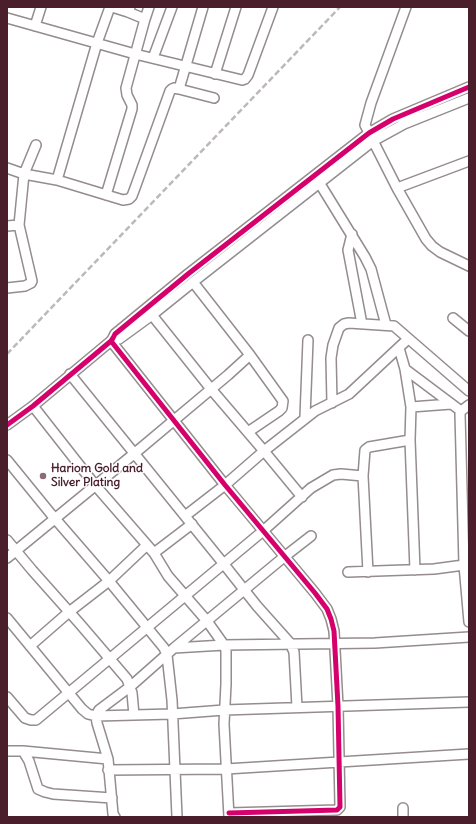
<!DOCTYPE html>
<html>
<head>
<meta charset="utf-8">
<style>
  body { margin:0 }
  #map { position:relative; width:476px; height:824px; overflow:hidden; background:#fff; font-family:Delius,sans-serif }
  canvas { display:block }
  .frame { position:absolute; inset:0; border:8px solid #4a1f2b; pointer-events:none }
</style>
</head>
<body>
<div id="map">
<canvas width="476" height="824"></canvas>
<div class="frame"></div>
</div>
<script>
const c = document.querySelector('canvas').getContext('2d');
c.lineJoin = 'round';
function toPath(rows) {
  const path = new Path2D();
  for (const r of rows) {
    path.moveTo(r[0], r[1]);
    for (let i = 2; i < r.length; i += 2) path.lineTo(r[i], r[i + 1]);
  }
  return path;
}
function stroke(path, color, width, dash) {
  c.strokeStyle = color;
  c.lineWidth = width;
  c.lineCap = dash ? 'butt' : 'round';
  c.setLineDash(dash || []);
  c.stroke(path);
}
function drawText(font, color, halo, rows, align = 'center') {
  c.font = font + ' Delius,sans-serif';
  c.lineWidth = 3;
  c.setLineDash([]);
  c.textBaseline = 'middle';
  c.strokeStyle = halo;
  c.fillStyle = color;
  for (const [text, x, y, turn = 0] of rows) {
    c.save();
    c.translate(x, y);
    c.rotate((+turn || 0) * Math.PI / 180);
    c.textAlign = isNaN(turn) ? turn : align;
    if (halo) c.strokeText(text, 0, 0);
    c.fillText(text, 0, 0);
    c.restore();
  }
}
const minor = toPath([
  [112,7,128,12],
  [130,7,128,12,145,19,149,7],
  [406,7,371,103,365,125,397,188,426,239,432,246,440,252,469,266],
  [7,18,135,54,242,80,245,79,248,75,273,7],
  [35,26,41,7],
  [153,58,172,7],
  [215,74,236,7],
  [179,89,214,98],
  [7,168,24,174,57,180,123,200,129,199,132,196,135,188,170,91,172,89,174,88,179,89,203,7],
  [317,179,365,257,371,269,386,325],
  [57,180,97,43,110,7],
  [397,188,469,161],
  [106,195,132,109,132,105,127,95,126,88,145,19],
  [7,226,19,225,24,174,36,145],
  [352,234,348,250,362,324],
  [193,282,250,355,283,401,282,408,279,411,248,432],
  [7,288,25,286,31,283,32,281,19,225],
  [152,315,211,389,264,451,225,485,185,516],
  [453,318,469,331],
  [113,338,119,339,152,315,193,282,373,141,404,124,469,98],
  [111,341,225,485,315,593,327,609,331,619,334,631,338,706,340,807,337,810,229,813],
  [399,348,405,369,411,407,410,440,415,570],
  [405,369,461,411],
  [70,374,223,563,257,606,290,643,294,652,297,707],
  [332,403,331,358,333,345,339,328,344,324,349,323,394,326,469,391],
  [33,406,95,485,154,553,168,576,207,621,224,645,226,650,226,684,224,724,229,817],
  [411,407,451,404],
  [305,417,308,340],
  [7,425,33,406,111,341,113,338,115,334,188,274,369,133,393,119,469,87],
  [7,460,51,514,109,581,164,648,167,655,172,700,177,817],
  [302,497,264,451,315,411,349,394,408,339],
  [7,540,32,570,80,624,127,679,132,693,134,715],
  [154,553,192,524],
  [7,558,135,453,228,375,250,355],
  [464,565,460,414,461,411,469,405],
  [348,572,434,569,464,565,469,622],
  [368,572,363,476,365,450,369,447,410,440],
  [7,618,82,709,88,714,96,716,172,714,224,710,469,702],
  [30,646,69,612,109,581,146,546],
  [174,648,224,645,375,643,469,637],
  [7,697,25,718,31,720,36,720,263,531,311,488,333,475,341,474,363,476],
  [7,751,23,751,108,759],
  [23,751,29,761,38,789,45,792,53,794,112,798],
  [108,770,226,769,469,754],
  [403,808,403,817],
  [115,817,113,814,108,759,97,723,96,716,99,710,131,686,174,648,284,557,311,536]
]);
stroke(minor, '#948c8e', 12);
stroke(minor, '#fff', 9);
stroke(toPath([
  [7,354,340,7]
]), '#bdb8b9', 2.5, [6, 3]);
stroke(toPath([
  [111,341,225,485,315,593,327,609,331,619,334,631,338,706,340,807,337,810,229,813],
  [7,425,33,406,111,341,113,338,115,334,188,274,369,133,393,119,469,87]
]), '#d6006c', 5);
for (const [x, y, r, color] of [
  [43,476,4,"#896d75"]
]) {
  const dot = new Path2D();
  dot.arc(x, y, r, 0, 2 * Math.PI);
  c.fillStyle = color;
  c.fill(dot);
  stroke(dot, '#fff', 1.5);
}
drawText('bold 12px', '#4a1f2b', '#fff', [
  ["Hariom Gold and",51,469],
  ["Silver Plating",51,483]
], 'left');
</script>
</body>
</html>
